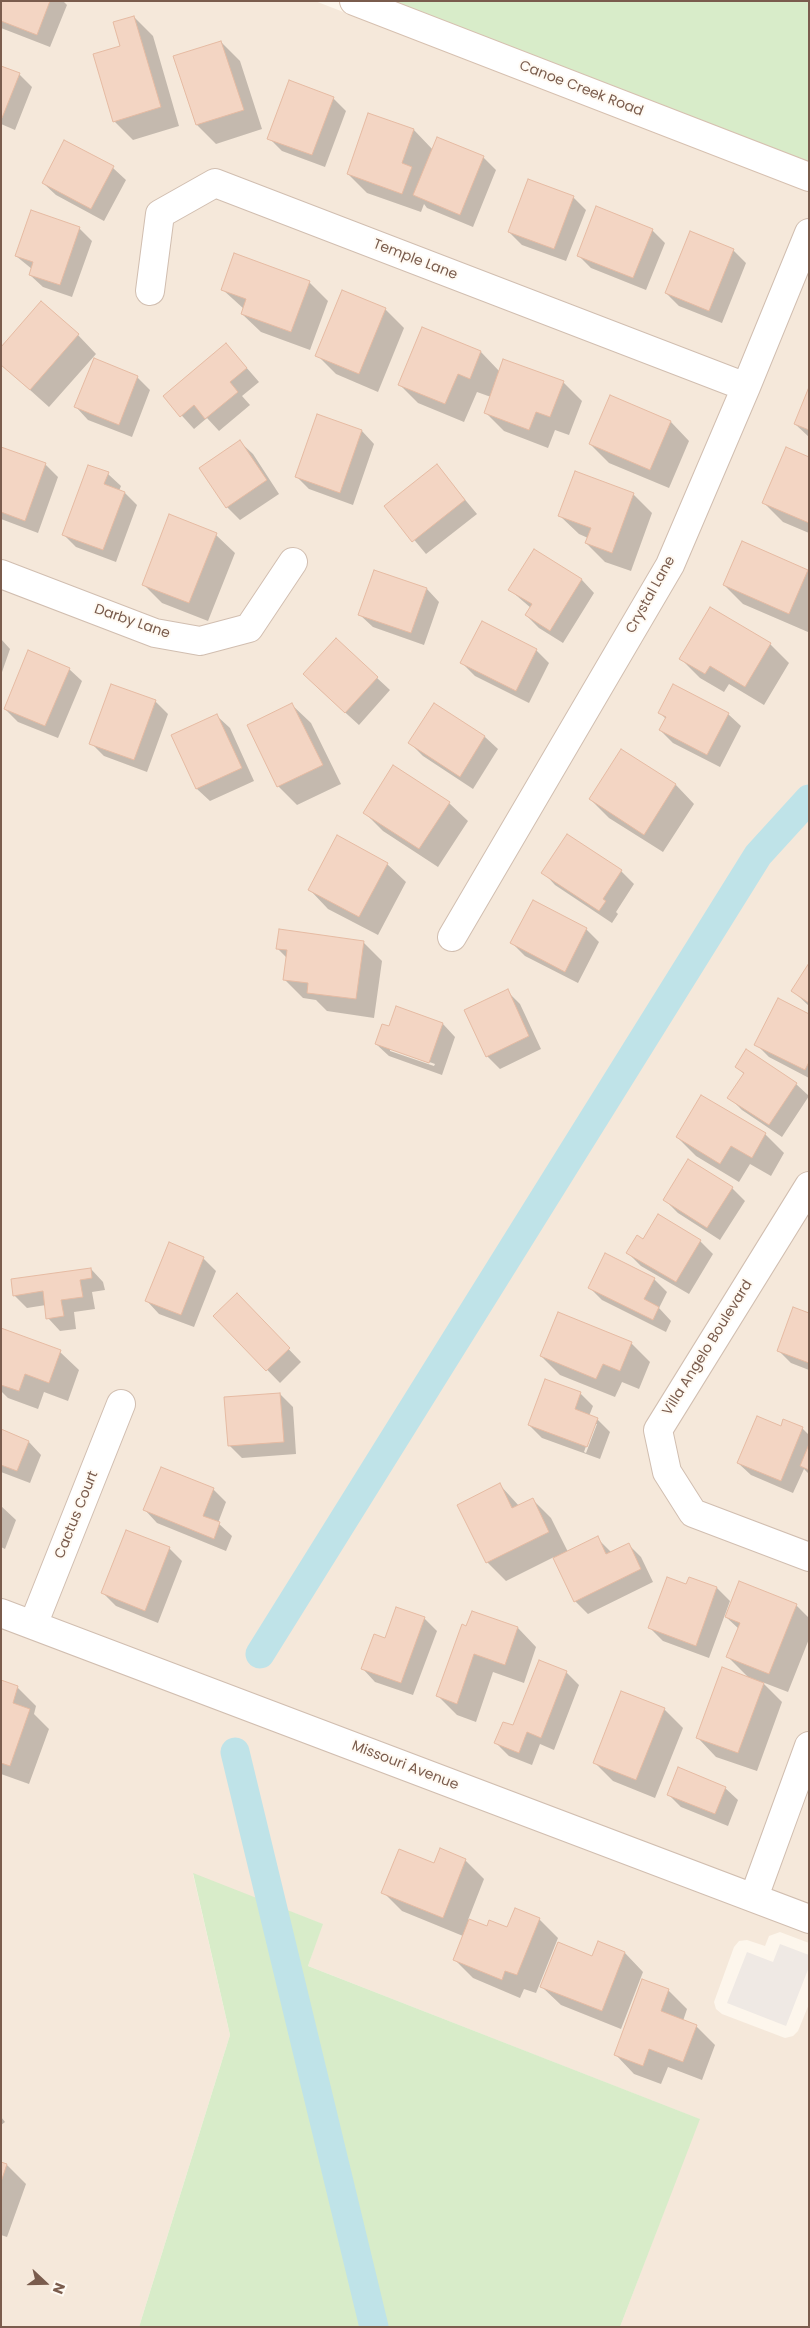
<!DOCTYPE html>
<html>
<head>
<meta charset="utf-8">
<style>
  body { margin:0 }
  #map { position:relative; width:810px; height:2328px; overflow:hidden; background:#fdf6ec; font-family:Poppins,sans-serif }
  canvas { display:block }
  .frame { position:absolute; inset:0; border:2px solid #7a5c4d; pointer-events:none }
  .north { position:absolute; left:20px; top:2258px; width:50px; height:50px; -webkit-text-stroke:4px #fffaf3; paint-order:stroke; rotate:111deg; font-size:14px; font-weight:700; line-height:20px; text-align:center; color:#7a5c4d }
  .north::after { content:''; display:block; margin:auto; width:18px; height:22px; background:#7a5c4d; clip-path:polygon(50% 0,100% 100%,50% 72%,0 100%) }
</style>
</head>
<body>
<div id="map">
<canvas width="810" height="2328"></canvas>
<div class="frame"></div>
<div class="north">N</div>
</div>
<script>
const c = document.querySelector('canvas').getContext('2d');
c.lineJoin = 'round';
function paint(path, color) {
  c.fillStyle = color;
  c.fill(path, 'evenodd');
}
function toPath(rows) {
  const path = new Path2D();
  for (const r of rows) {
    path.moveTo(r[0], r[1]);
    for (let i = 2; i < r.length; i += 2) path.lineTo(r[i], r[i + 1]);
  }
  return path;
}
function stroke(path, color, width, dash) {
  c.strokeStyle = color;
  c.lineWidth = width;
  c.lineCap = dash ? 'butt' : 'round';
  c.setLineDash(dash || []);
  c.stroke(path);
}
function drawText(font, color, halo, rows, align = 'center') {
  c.font = font + ' Poppins,sans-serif';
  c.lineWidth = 4;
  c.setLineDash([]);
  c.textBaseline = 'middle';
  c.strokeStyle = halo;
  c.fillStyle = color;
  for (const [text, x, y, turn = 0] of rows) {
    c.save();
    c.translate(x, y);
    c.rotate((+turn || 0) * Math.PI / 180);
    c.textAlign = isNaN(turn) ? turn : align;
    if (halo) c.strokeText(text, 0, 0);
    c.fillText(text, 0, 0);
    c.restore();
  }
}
paint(toPath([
  [1,1,315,1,809,192,809,1943,780,1932,769,1936,765,1946,747,1940,739,1941,734,1947,714,2002,716,2009,722,2014,785,2038,793,2036,798,2031,809,2004,809,2327,620,2327,699,2119,308,1966,322,1924,193,1874,230,2035,139,2327,1,2327]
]), '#f5e8da');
paint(toPath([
  [780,1944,809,1955,809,1967,786,2026,727,2003,747,1952,773,1962]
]), '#efe9e4');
paint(toPath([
  [392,1,809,1,809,163],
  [193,1873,323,1924,308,1966,700,2119,620,2327,139,2327,230,2035]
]), '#d8ecc9');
paint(toPath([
  [1,1,63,1,67,5,50,47,1,28],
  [134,17,153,36,179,126,133,140,114,121,122,47],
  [221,42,240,61,262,129,216,144,197,125],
  [1,67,19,74,32,87,15,130,1,124],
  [333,98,346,111,325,167,282,151,269,138],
  [414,130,433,150,483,157,496,170,473,227,427,208,424,204,421,212,367,193,348,174],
  [113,168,126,180,104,221,56,195,43,183],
  [573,197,586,210,566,261,522,245,509,232],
  [79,228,92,241,72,297,43,287,30,275,32,269,16,256],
  [652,230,665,243,646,290,591,268,578,255],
  [733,250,746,263,722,323,679,306,666,293],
  [309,282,328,301,310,350,261,332,242,314,244,309,222,289],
  [385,309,404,328,378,392,336,374,317,355],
  [423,328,481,352,500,372,563,382,582,401,569,435,555,430,548,448,504,431,485,412,491,397,477,392,464,422,418,403,399,384],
  [78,335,96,354,49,407,1,364],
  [226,344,259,382,242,396,250,405,219,431,207,418,194,429,164,396],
  [137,377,150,390,132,437,88,420,76,407],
  [809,390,809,437,795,424],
  [610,397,671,422,689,441,669,488,609,463,590,444],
  [362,431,374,444,353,505,309,489,296,476],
  [240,442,253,454,279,494,240,520,227,507],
  [1,448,45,464,58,477,38,533,1,519],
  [809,458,809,533,783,522,764,503],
  [437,466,477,514,426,554,386,506],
  [108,474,121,486,119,491,125,493,137,505,116,562,76,547,63,534],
  [633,494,652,513,631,571,605,562,586,543,588,538,579,534,560,516],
  [216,535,235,553,208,621,162,603,143,584],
  [743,543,809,572,808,632,743,604,724,585],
  [535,551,582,580,594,593,563,643,539,628,526,615,531,608,510,590],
  [375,571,427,589,439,602,424,645,373,627,360,615],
  [1,639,10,649,1,675],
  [336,640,390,690,359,725,317,687],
  [770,644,789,663,764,705,729,684,724,692,700,678,681,659],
  [536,650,549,663,529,703,475,676,462,663],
  [69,669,82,681,58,738,18,722,5,709],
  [155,701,168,714,147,772,104,756,91,743],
  [292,705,311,723,341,784,297,805,278,786,249,726],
  [434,705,485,737,498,749,473,789,423,756,410,743],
  [659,712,728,714,741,726,720,767,673,743,660,730,666,719],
  [217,716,230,728,254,781,210,801,197,789,173,736],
  [621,751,676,785,694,804,663,852,609,818,590,799],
  [449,803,468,821,438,867,383,831,364,812],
  [567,835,621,871,634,884,616,912,618,914,612,923,555,885,543,872],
  [387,864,406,882,378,935,328,909,310,890],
  [586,929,599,942,578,983,525,956,512,943],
  [363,942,382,961,374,1018,327,1011,316,1000,303,998,284,979,287,958,278,949],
  [809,966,809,1006,793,991],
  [507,991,520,1004,541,1049,500,1069,487,1056],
  [809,1015,809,1078,769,1057,756,1044],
  [443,1024,455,1037,442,1075,389,1056,376,1044,390,1028],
  [390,1048,435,1064,434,1066,390,1051],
  [736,1066,796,1084,809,1096,782,1137,742,1110,729,1097,744,1074],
  [701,1096,765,1134,784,1153,771,1176,750,1164,739,1182,696,1156,677,1137],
  [689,1161,732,1188,745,1201,720,1240,678,1213,665,1200],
  [644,1241,700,1241,713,1254,689,1294,641,1266,628,1253],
  [203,1258,216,1271,194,1327,159,1314,147,1301],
  [91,1269,103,1282,105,1290,92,1292,95,1309,74,1312,76,1329,60,1331,48,1318,46,1305,27,1308,14,1295],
  [654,1279,667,1292,659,1308,671,1321,666,1332,602,1300,589,1287],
  [249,1308,301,1362,280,1383,215,1316],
  [809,1314,809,1370,791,1363,778,1350],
  [1,1329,60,1352,79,1370,68,1401,44,1392,38,1409,8,1398,1,1391],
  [631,1343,650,1362,639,1389,622,1382,615,1397,560,1375,541,1356],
  [580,1393,593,1406,589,1416,597,1419,610,1432,600,1459,542,1438,529,1425],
  [594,1424,597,1424,586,1453,584,1452],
  [280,1394,293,1407,296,1454,242,1458,229,1445],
  [781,1428,802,1428,809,1435,809,1474,804,1469,793,1493,751,1475,738,1463],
  [1,1431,29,1442,41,1455,30,1483,1,1472],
  [500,1485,519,1506,532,1499,551,1518,568,1552,597,1538,611,1552,628,1544,641,1557,653,1582,588,1614,575,1601,554,1557,506,1581,487,1562],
  [213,1489,226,1502,218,1523,232,1536,226,1551,157,1523,145,1510],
  [1,1506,16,1520,5,1549,1,1547],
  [169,1548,182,1561,158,1623,116,1606,103,1593],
  [690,1578,717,1588,730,1601,709,1658,663,1641,650,1628,687,1585],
  [796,1605,809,1618,809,1639,788,1692,762,1682,782,1702,757,1771,716,1757,698,1738,749,1678,728,1657,739,1629,726,1617],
  [473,1613,518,1628,536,1647,524,1683,493,1672,476,1722,457,1715,438,1696],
  [424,1618,437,1631,413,1695,375,1682,363,1669,386,1640],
  [566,1672,579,1685,554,1750,540,1744,532,1765,509,1756,496,1743],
  [1,1682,18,1688,36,1706,34,1714,49,1729,29,1784,1,1774],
  [664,1709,683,1728,655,1798,613,1781,594,1762],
  [725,1788,738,1800,728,1826,681,1807,669,1795],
  [465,1860,484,1879,468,1920,487,1928,508,1928,539,1919,558,1938,536,1993,524,1989,520,1998,473,1978,454,1959,463,1936,402,1911,383,1892,435,1865],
  [625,1953,643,1972,621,2029,561,2005,542,1987,593,1958],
  [668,1990,687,2009,683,2021,696,2026,715,2045,702,2080,668,2067,661,2084,634,2074,616,2055],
  [1,2117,5,2122,1,2125],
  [1,2163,7,2165,26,2184,7,2237,1,2235]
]), '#0003');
stroke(toPath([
  [260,1654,758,855,809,799],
  [235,1752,374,2327]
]), '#bfe3e8', 29);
const building = toPath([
  [1,1,50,1,37,35,1,21,1,1],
  [134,16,161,107,113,122,93,54,120,46,113,22,134,16],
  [221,41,244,110,196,125,173,56,221,41],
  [1,66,20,73,2,118,1,117,1,66],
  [289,80,334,97,312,155,267,139,289,80],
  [368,113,414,129,402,163,412,167,402,194,347,174,368,113],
  [437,137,484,156,460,215,413,195,437,137],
  [64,140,114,166,91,209,42,183,64,140],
  [528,179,574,196,554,249,508,232,528,179],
  [596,206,653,229,633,278,577,256,596,206],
  [31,210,80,227,60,285,29,275,33,262,15,256,31,210],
  [690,231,734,249,709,311,665,293,690,231],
  [234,253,310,281,291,332,241,314,246,299,221,290,234,253],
  [342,290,386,308,359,374,315,356,342,290],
  [41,301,79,334,30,390,1,365,1,347,41,301],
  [422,327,481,351,470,379,458,374,445,404,398,385,422,327],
  [226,343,247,368,230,382,238,392,205,419,194,405,180,417,163,396,226,343],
  [94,358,138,376,119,425,74,407,94,358],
  [503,359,564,381,550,417,536,412,529,430,484,413,503,359],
  [809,387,809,430,794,424,809,387],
  [610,395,671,421,650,470,589,444,610,395],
  [317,414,362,430,340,493,295,477,317,414],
  [240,440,267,480,226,508,199,468,240,440],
  [1,447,46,463,25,521,1,512,1,447],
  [786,447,809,457,809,523,762,503,786,447],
  [437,464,465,500,412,542,384,506,437,464],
  [88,465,109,472,104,484,125,492,103,550,62,535,88,465],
  [575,471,634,493,612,553,585,543,591,528,558,516,575,471],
  [169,514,217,533,189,603,142,585,169,514],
  [742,541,808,570,789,614,723,585,742,541],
  [534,549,582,579,550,631,525,615,532,604,508,590,534,549],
  [374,570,427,588,411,633,358,615,374,570],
  [710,607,771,643,745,687,710,666,705,674,679,659,710,607],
  [482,621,537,649,516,691,460,663,482,621],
  [336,638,378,677,345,713,303,674,336,638],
  [28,650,70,668,45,726,4,709,28,650],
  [111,684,156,700,134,760,89,744,111,684],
  [673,684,729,713,707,755,659,730,666,717,658,713,673,684],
  [292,703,323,765,277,787,247,725,292,703],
  [434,703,485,736,460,777,408,743,434,703],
  [217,714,242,768,196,789,171,735,217,714],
  [621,749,676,784,644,835,589,799,621,749],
  [393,765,450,802,419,849,363,813,393,765],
  [567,834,622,870,603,899,606,901,599,911,541,873,567,834],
  [337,835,388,863,359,917,308,890,337,835],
  [533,900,587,928,565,972,510,943,533,900],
  [279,929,364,941,356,999,307,993,308,983,283,980,287,950,276,949,279,929],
  [809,963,809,1003,791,991,809,963],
  [508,989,529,1036,486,1057,464,1010,508,989],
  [778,998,809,1014,809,1062,805,1070,754,1045,778,998],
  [396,1006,443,1023,429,1063,375,1044,382,1024,389,1026,396,1006],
  [746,1049,797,1083,769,1125,727,1098,744,1073,735,1067,746,1049],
  [701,1095,766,1133,752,1158,731,1146,720,1164,676,1137,701,1095],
  [688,1159,733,1187,707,1228,663,1200,688,1159],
  [658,1214,701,1240,676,1282,626,1253,637,1235,643,1239,658,1214],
  [169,1242,204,1257,181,1315,145,1301,169,1242],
  [605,1253,655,1278,644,1299,659,1307,653,1320,588,1288,605,1253],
  [91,1268,92,1278,80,1280,83,1297,61,1300,64,1316,46,1319,43,1291,13,1296,11,1279,91,1268],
  [237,1293,290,1348,266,1371,213,1316,237,1293],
  [793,1307,809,1313,809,1363,777,1351,793,1307],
  [558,1312,632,1342,620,1371,603,1364,596,1379,540,1356,558,1312],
  [1,1328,61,1350,49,1383,25,1374,19,1391,1,1385,1,1328],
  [545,1379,581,1392,575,1409,598,1418,587,1447,528,1425,545,1379],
  [280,1393,284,1442,228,1446,224,1397,280,1393],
  [757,1416,781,1426,783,1419,803,1427,781,1481,737,1463,757,1416],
  [1,1429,29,1441,17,1471,1,1465,1,1429],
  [809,1444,809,1470,800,1466,809,1444],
  [161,1467,214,1488,203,1516,220,1522,214,1539,143,1510,161,1467],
  [500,1483,512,1508,533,1498,549,1532,486,1563,457,1505,500,1483],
  [126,1530,170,1547,145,1611,101,1593,126,1530],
  [598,1536,606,1554,629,1543,641,1569,574,1602,553,1558,598,1536],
  [667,1577,686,1584,689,1577,717,1587,696,1646,648,1628,667,1577],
  [739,1581,797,1604,769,1674,726,1657,740,1623,725,1617,739,1581],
  [396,1607,425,1617,401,1683,361,1669,374,1634,385,1638,396,1607],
  [472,1611,518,1627,505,1665,474,1654,457,1704,436,1696,462,1624,466,1626,472,1611],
  [539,1660,567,1671,541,1738,527,1732,519,1753,494,1743,503,1722,513,1725,539,1660],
  [722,1667,764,1683,738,1753,696,1738,722,1667],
  [1,1680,18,1686,13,1703,30,1709,10,1766,1,1763,1,1680],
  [621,1691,665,1708,636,1780,593,1763,621,1691],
  [678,1767,726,1787,715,1814,667,1795,678,1767],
  [440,1848,466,1859,443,1918,381,1893,399,1849,434,1863,440,1848],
  [515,1908,540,1918,517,1975,505,1971,502,1980,453,1960,469,1919,487,1926,489,1920,507,1927,515,1908],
  [598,1941,625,1952,602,2011,540,1987,558,1942,592,1956,598,1941],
  [642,1979,669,1989,661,2011,697,2025,683,2062,649,2049,643,2066,614,2055,642,1979],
  [1,2162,7,2164,1,2182,1,2162]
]);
paint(building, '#f3d5c3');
stroke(building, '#e6bba3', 1);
const minor = toPath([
  [150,291,160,214,215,183,746,387],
  [1,574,155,633,200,641,249,628,293,562],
  [452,937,670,565,746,387,809,233],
  [809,1186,658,1430,667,1472,693,1513,809,1557],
  [1,1613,809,1919],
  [33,1625,121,1404],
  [754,1897,809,1746]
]);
const secondary = toPath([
  [354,1,809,177]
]);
stroke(minor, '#d1beb0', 30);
stroke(secondary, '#d6c0b0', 30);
stroke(minor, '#fff', 28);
stroke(secondary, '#fff', 28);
drawText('14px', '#7a5c4d', '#fffaf3', [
  ["Canoe Creek Road",581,89,21],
  ["Temple Lane",415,260,21],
  ["Crystal Lane",651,595,-61],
  ["Darby Lane",132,622,19],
  ["Villa Angelo Boulevard",708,1348,-58],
  ["Cactus Court",77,1515,-68],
  ["Missouri Avenue",405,1766,21]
]);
</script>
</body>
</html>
